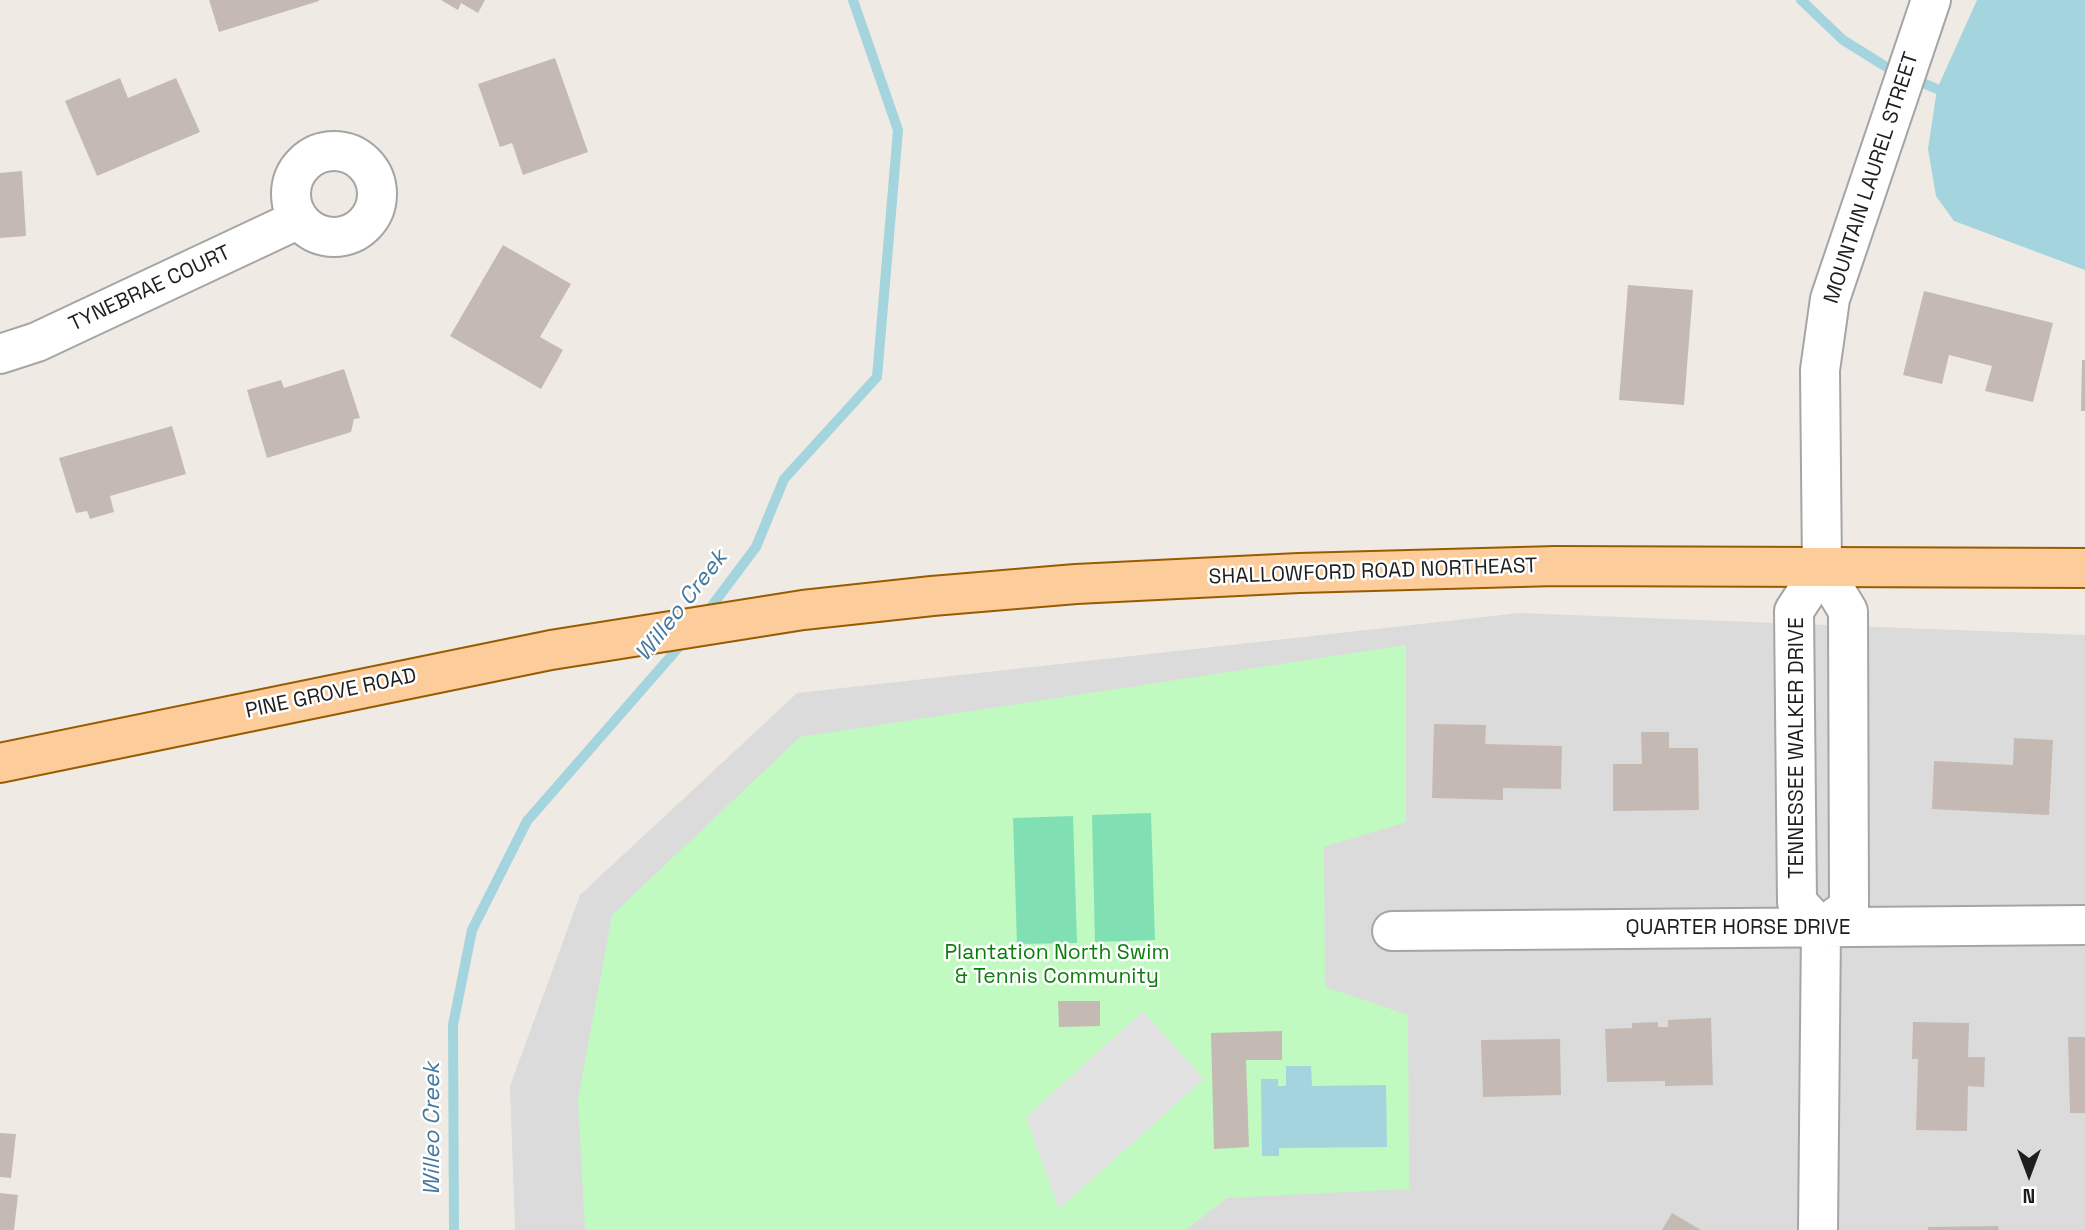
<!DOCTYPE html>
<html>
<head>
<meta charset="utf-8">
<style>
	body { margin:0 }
	#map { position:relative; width:2085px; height:1230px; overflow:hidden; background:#efebe4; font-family:"Space Grotesk",sans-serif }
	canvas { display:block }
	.north { position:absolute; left:1994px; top:1139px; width:70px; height:70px; -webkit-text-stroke:5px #fff; paint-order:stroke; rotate:180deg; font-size:19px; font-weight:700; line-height:28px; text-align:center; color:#1e1e1e }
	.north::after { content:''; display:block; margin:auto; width:24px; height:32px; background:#1e1e1e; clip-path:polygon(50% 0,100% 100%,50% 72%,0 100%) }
</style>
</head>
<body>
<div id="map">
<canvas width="2085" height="1230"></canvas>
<div class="north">N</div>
</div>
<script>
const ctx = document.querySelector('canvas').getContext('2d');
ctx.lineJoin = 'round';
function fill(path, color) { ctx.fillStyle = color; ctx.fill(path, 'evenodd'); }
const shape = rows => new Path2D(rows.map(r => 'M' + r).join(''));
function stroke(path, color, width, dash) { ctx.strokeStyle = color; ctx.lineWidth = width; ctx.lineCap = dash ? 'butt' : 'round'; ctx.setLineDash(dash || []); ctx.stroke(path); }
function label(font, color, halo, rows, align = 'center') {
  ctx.font = font + ' "Space Grotesk",sans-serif'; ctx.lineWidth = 5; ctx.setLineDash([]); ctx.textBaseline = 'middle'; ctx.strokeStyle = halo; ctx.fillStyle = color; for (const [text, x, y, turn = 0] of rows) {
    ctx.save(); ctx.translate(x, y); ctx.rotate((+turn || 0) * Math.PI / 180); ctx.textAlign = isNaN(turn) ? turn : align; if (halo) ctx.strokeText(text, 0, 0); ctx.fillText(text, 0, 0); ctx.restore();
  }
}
const residential = shape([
	[1520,613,2085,635,2085,1230,515,1230,510,1086,580,895,797,693]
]);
const park = shape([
	[1406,645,1406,822,1324,847,1325,987,1408,1015,1409,1189,1227,1198,1185,1230,585,1230,578,1099,612,915,800,737]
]);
const pitch = shape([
	[1151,813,1155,940,1095,942,1092,815],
	[1073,816,1077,943,1017,944,1013,818]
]);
const parking = shape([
	[1143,1011,1204,1079,1059,1209,1026,1117]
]);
const water = shape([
	[1977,0,2085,0,2085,270,1954,221,1936,196,1928,149,1937,89],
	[1286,1066,1311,1066,1312,1086,1386,1085,1387,1147,1279,1148,1279,1156,1262,1156,1261,1079,1278,1079,1278,1086,1286,1086]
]);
const stream = shape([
	[1801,0,1843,40,1888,68,1937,89],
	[705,615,756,547,784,479,877,377,898,130,853,0],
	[454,1230,453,1025,472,930,527,821,686,639]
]);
const building = shape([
	[209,0,319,0,319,1,219,32],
	[441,0,485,0,478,13,461,3,458,10],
	[555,58,588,152,523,175,512,143,500,147,478,84],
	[120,78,128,98,176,78,200,132,97,176,65,101],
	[22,171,26,236,0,238,0,173],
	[503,245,571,284,540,337,563,350,541,389,450,336],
	[1628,285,1693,290,1684,405,1619,400],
	[1924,291,2053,323,2033,402,1985,391,1992,366,1949,355,1942,384,1903,375],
	[2082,360,2085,360,2085,411,2081,411],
	[344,369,360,418,354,419,351,432,267,458,247,390,281,380,284,388],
	[172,426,186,474,110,496,114,512,90,519,87,511,76,513,59,458],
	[1434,724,1486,725,1485,744,1562,746,1561,789,1503,788,1503,800,1432,798],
	[1641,732,1669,732,1669,748,1698,748,1699,810,1613,811,1613,764,1642,764],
	[2014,738,2053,740,2049,815,1932,809,1934,761,2013,765],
	[1058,1001,1100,1001,1100,1026,1059,1027],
	[1711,1018,1713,1085,1665,1086,1665,1081,1607,1082,1605,1029,1632,1028,1632,1023,1658,1022,1658,1027,1668,1027,1668,1020],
	[1913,1022,1969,1023,1968,1057,1985,1057,1984,1087,1968,1086,1967,1131,1916,1130,1918,1059,1912,1059],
	[1282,1031,1282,1060,1246,1060,1249,1147,1214,1149,1211,1033],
	[2068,1037,2085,1037,2085,1113,2070,1113],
	[1560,1039,1561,1095,1483,1097,1481,1040],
	[0,1133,16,1134,11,1178,0,1177],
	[0,1193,18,1195,14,1230,0,1230],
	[1672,1213,1701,1230,1662,1230],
	[1998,1226,1999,1230,1928,1230,1928,1227]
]);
const minor = shape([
	'291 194a43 43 0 1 1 86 0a43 43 0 1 1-86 0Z',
	[0,354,37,342,299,219],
	[1821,928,1849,907,1848,611,1822,568,1820,370,1830,299,1931,0],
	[1392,931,2085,925],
	[1818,1230,1821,928,1797,902,1794,611,1822,568]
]);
const major = shape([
	[0,763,551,650,803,610,932,596,1076,584,1299,573,1556,566,2085,568]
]);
const streetNames = [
	["MOUNTAIN LAUREL STREET",1872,178,-72],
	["TYNEBRAE COURT",150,289,-25],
	["SHALLOWFORD ROAD NORTHEAST",1373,572,-2],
	["PINE GROVE ROAD",331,694,-12],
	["TENNESSEE WALKER DRIVE",1797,748,-90],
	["QUARTER HORSE DRIVE",1738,928]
];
const parkNames = [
	["Plantation North Swim",1057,953],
	["& Tennis Community",1057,977]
];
const waterNames = [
	["Willeo Creek",682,606,-52],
	["Willeo Creek",433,1129,-90]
];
fill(residential, '#dcdbdb');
fill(park, '#c0fac1');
fill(pitch, '#81dfb4');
fill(parking, '#e2e2e2');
fill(water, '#a4d4dd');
stroke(stream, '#a4d4dd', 10);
fill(building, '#c4bab3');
stroke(minor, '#a5a5a5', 42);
stroke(major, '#985c00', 42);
stroke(minor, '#fff', 38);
stroke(major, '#fdcc9b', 38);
label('21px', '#1e1e1e', '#fff', streetNames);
label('21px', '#0a7e0c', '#fff', parkNames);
label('italic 23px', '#43789f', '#fff', waterNames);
</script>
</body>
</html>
